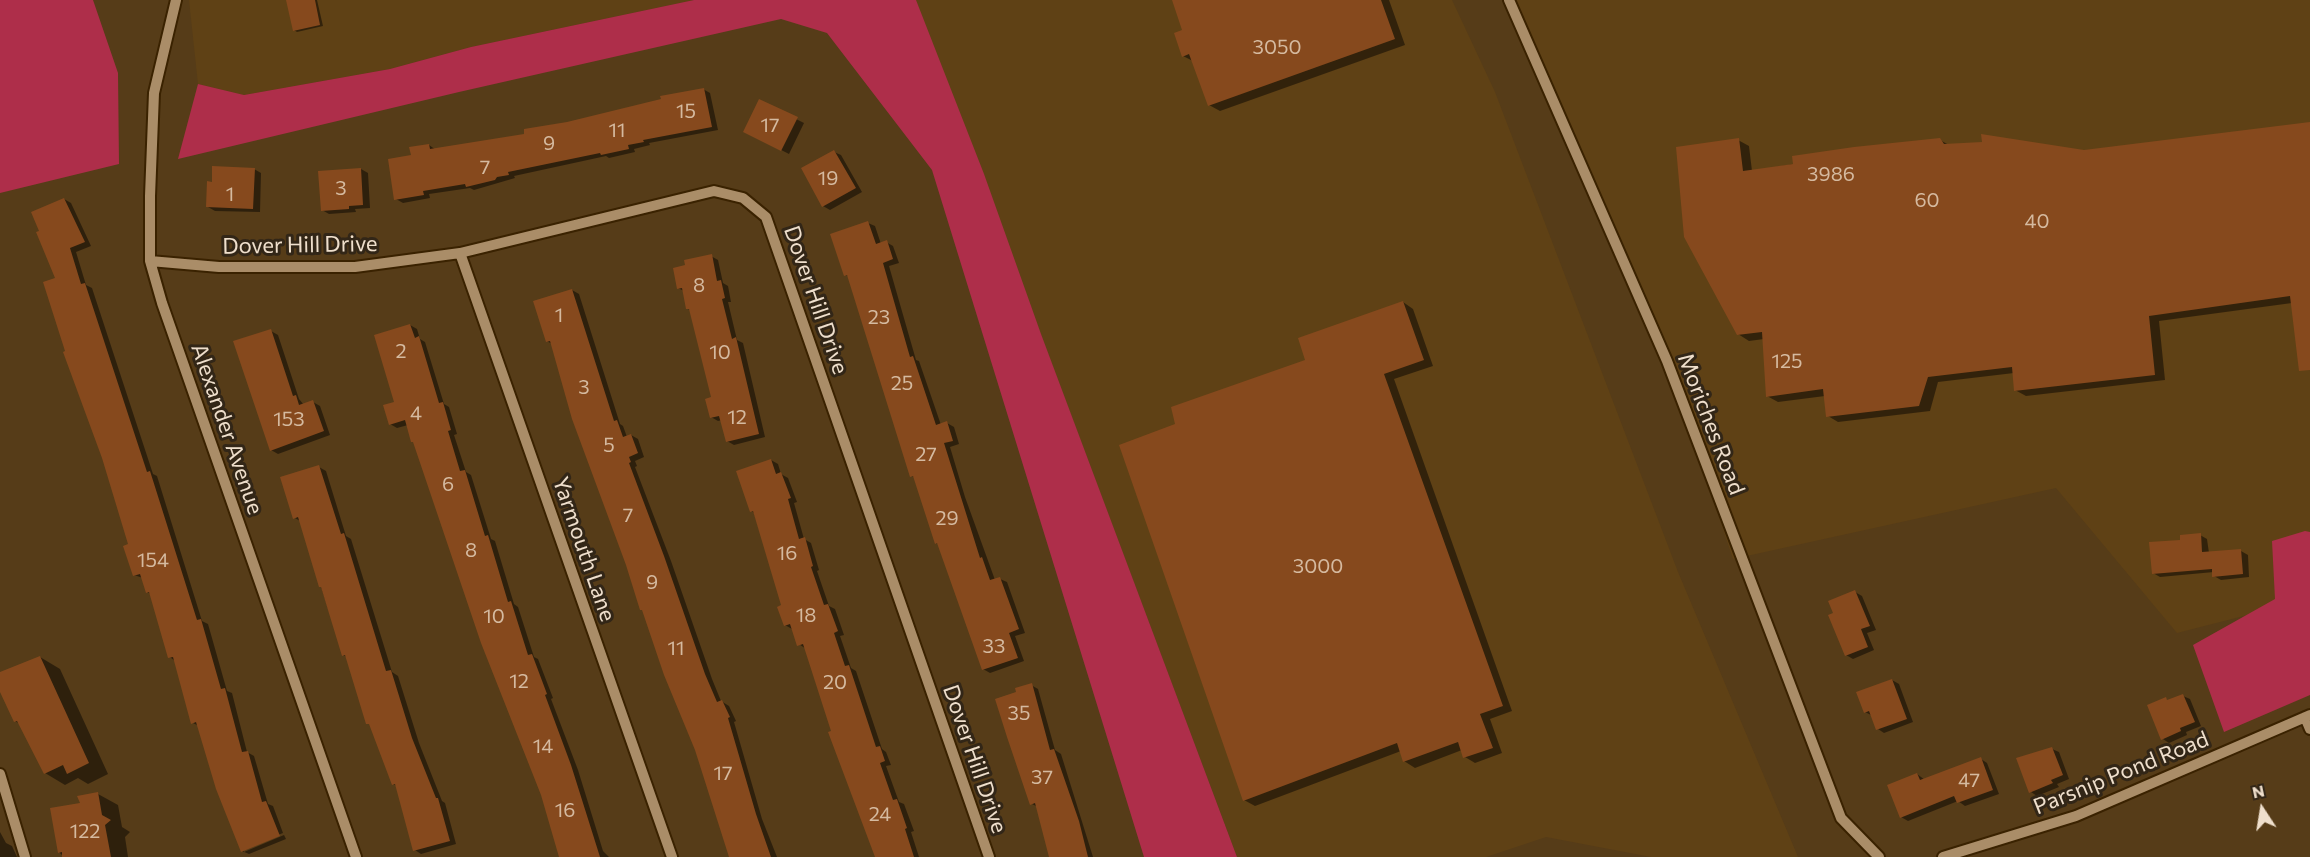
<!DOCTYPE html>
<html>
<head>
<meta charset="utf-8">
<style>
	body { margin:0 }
	#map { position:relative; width:2310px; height:857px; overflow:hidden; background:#563c18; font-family:Commissioner,sans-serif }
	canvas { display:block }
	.north { position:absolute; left:2232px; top:779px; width:60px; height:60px; -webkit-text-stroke:4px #322617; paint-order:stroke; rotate:348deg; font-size:16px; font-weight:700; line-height:24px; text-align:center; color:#efdfcc }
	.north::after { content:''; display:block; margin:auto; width:21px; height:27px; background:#efdfcc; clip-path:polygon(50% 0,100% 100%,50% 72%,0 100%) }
</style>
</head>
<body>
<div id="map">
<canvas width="2310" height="857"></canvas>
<div class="north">N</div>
</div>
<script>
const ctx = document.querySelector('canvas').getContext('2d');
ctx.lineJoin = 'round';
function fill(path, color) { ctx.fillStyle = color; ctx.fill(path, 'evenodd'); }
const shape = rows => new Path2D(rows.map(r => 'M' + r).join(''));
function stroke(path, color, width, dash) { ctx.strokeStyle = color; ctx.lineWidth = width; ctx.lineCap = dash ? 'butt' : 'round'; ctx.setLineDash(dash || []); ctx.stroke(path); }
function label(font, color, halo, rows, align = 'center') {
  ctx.font = font + ' Commissioner,sans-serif'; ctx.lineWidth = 6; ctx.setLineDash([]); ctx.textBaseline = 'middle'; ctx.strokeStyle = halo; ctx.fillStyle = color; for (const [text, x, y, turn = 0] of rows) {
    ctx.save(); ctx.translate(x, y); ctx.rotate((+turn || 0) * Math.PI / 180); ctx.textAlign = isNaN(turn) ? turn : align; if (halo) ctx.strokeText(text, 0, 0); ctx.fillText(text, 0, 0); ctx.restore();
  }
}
const built = shape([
	[189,0,694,0,471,47,390,69,244,95,198,84],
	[915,0,1452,0,1495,92,1678,572,1798,857,1651,857,1546,837,1486,857,1237,857],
	[1510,0,2310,0,2310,599,2177,633,2056,488,1733,559,1667,361]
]);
const green = shape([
	[0,0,93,0,118,73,119,164,0,193],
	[694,0,916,0,984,174,1041,334,1237,857,1144,857,932,170,827,33,781,19,459,92,178,159,198,84,244,95,390,69,471,47],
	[2305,531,2310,532,2310,695,2224,732,2193,645,2275,599,2272,541]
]);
const shadow = shape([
	[287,0,317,0,323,26,297,32,294,30],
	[1173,0,1389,0,1405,45,1220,111,1209,105,1193,61,1183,56,1184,31],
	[703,89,710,93,718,130,649,143,650,145,634,149,635,152,609,158,606,156,514,176,515,178,474,190,470,188,429,194,430,198,403,203,396,199,412,157,429,145,436,150,526,135],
	[760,101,804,123,789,154,752,135],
	[2310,124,2310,364,2292,303,2159,321,2165,380,2026,396,2015,390,2014,373,1938,382,1930,411,1838,422,1828,416,1825,396,1778,402,1767,396,1764,339,1749,341,1738,334,1738,140,1749,146,1752,171,1940,140,1949,145,2084,152],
	[834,152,841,155,862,192,830,210,823,206],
	[254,169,261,173,260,212,215,211,208,207,213,183],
	[361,169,368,173,370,208,355,209,356,212,329,214,322,210],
	[64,199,71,203,91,246,76,252,86,285,92,288,153,474,157,476,202,621,208,624,227,691,232,693,247,752,254,756,268,804,273,806,283,833,244,848,244,852,284,835,286,839,249,854,242,851,199,726,193,723,175,661,170,657,151,594,147,592,143,578,134,575,130,545,104,457,67,352,57,279],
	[868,223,875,226,881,244,886,242,893,246,899,263,889,266,916,360,919,361,941,425,947,423,954,427,959,444,950,447,965,497,995,580,1000,579,1007,582,1025,633,1015,636,1024,661,990,673,983,669,939,544,936,543,916,478,912,476,849,277,846,275],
	[711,256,718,260,723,283,728,286,731,302,728,302,737,340,743,343,765,437,734,445,727,441,722,420,718,421,711,417,713,399,690,310,688,309,684,291,678,288],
	[572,290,579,294,620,424,623,426,627,437,631,435,638,439,644,457,635,461,637,466,635,467,671,561,712,679,721,701,729,706,736,721,734,722,762,819,777,857,731,857,697,749,552,344,547,341],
	[1403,302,1413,309,1433,366,1394,379,1512,711,1490,719,1502,753,1475,763,1465,757,1462,750,1415,768,1404,761,1401,751,1255,806,1244,800,1177,425,1307,361],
	[410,325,417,329,420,339,425,342,444,404,449,407,457,434,454,435,466,472,471,475,491,539,495,541,514,604,518,607,534,657,538,659,553,698,551,699,578,770,603,851,609,857,562,857,543,795,408,425,397,428,390,424],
	[271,331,278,335,299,399,304,405,313,402,320,406,330,435,278,454,271,450],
	[771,460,778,464,781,474,788,478,797,502,794,503,804,539,811,543,819,570,817,571,829,606,835,609,844,635,840,636,851,668,856,671,882,749,886,752,891,765,886,766,899,802,904,804,914,831,911,832,919,857,876,857,806,649,799,644,792,629,785,625,783,606,754,513,752,511],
	[319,467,326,471,346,536,351,539,392,672,398,676,419,743,442,801,445,803,456,844,421,854,415,850,397,786,393,784,347,657,343,655,300,521,295,518],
	[2200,535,2207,539,2209,553,2241,551,2248,555,2249,577,2221,580,2214,576,2214,572,2160,577,2153,573,2182,541],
	[1855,592,1862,596,1876,630,1867,633,1874,650,1853,659,1846,655],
	[40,657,60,669,108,774,88,784,78,778,65,785,45,773,20,724,15,721,0,689,0,674],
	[1892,680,1899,684,1913,722,1884,733,1878,729,1873,716,1865,712],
	[1031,685,1038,689,1055,750,1061,754,1093,857,1051,857,1038,807,1032,804,1018,693],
	[2183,696,2190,699,2201,726,2186,732,2187,735,2169,743,2163,739,2165,699,2169,701],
	[2052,749,2059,752,2069,779,2057,784,2059,787,2037,796,2031,792],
	[1981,759,1987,763,1999,794,1965,806,1958,801,1908,821,1901,817,1917,774,1925,780],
	[98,794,118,805,122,827,130,832,125,837,128,857,64,857,59,852,83,804],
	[0,832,6,843,12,846,17,857,0,857]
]);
const building = shape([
	[286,0,315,0,320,25,293,31],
	[1172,0,1381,0,1395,39,1208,106,1189,54,1182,57,1174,33,1182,30],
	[704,88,712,127,643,140,644,142,628,145,629,149,601,155,600,153,508,172,509,175,497,177,495,180,466,187,465,184,423,191,424,195,394,200,388,159,411,155,409,147,429,144,430,149,524,134,524,129,567,122,661,99,660,96],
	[759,99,798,117,781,151,743,132],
	[2310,122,2310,370,2299,371,2290,296,2149,316,2155,375,2014,391,2012,367,1928,377,1919,406,1826,417,1823,389,1766,397,1762,332,1737,335,1684,237,1676,147,1739,138,1743,171,1793,164,1792,156,1854,147,1940,138,1944,144,1982,142,1981,134,2084,150],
	[834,150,856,188,822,207,801,168],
	[212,166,255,168,253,209,206,207,207,181,212,182],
	[361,168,363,205,349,206,349,209,321,211,318,171],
	[64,198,85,242,70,248,81,284,85,283,147,472,150,471,197,620,201,619,221,689,225,688,242,752,248,751,262,802,266,801,280,836,241,852,216,789,196,722,191,724,173,657,168,658,149,592,146,593,140,574,133,576,123,546,128,544,102,458,63,352,65,351,43,282,55,278,36,232,39,231,31,212],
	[868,221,876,244,887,240,893,259,883,263,910,357,913,356,936,425,947,421,953,441,944,443,980,558,982,557,990,580,1000,577,1019,629,1009,633,1018,658,982,670,937,543,935,544,913,476,910,477,847,275,844,276,830,234],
	[712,254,717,281,721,280,725,298,722,299,732,339,736,337,759,434,726,442,719,416,710,418,705,399,711,397,689,309,686,309,682,288,677,289,673,268,685,265,684,260],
	[572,289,614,421,617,420,623,437,631,434,638,453,629,457,631,462,629,463,664,556,705,674,717,702,722,700,730,717,728,718,756,814,771,857,729,857,695,750,664,675,642,610,640,610,626,565,572,419,550,341,546,342,533,301],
	[1403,301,1424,360,1384,374,1503,706,1480,714,1493,748,1463,758,1458,742,1403,762,1397,743,1243,801,1119,445,1175,424,1171,407,1305,360,1298,338],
	[410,324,415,338,419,336,439,403,443,402,451,430,448,431,460,471,465,470,485,536,488,535,508,602,511,601,528,655,532,654,547,694,545,695,571,765,600,857,559,857,541,795,481,643,413,442,411,442,405,420,389,425,383,405,394,402,374,335],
	[271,329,293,396,296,395,299,405,313,400,324,431,270,451,233,341],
	[771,459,776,474,781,472,791,498,788,499,799,539,805,537,813,566,811,567,824,605,828,604,838,631,834,633,845,666,849,665,876,747,880,746,885,761,880,763,893,800,897,799,907,828,905,829,914,857,875,857,828,732,831,731,803,644,797,646,790,624,784,626,777,607,781,605,753,511,750,512,736,471],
	[319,465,341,534,344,533,386,671,391,670,412,738,436,798,438,798,450,841,413,851,395,784,392,785,369,724,366,724,345,655,342,656,321,587,319,587,298,517,293,519,280,477],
	[2201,533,2202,552,2241,549,2243,574,2212,577,2212,569,2152,574,2149,542,2180,540,2180,535],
	[1855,590,1870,626,1861,629,1868,647,1845,656,1828,615,1833,613,1828,601],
	[40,656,89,763,67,774,63,765,44,774,17,721,14,722,0,692,0,672],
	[1892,679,1907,719,1876,730,1869,711,1864,713,1856,692],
	[1032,683,1050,750,1054,749,1079,821,1088,857,1049,857,1035,803,1030,805,1007,737,995,699,1016,692,1015,688],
	[2183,694,2195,722,2180,728,2181,731,2161,740,2147,705,2166,697,2167,700],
	[2052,747,2063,775,2051,780,2053,783,2029,793,2016,758],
	[1981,757,1993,790,1957,803,1954,796,1900,818,1887,785,1917,773,1920,780],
	[98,792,102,815,111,820,105,825,111,857,62,857,62,852,58,853,50,808,80,803,77,796]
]);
const minor = shape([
	[176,0,154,93,150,196,150,261,162,303,356,857],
	[1509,0,1667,361,1841,818,1879,857],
	[460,253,672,857],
	[150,261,219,267,355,267,460,253,714,191,743,198,766,217,989,857],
	[2305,717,2310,729],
	[0,774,25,857],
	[1943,857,2076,816,2310,715]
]);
const numberNames = [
	["3050",1277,47],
	["15",686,111],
	["17",770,125],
	["11",617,130],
	["9",549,143],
	["7",485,167],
	["3986",1831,174],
	["19",828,178],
	["3",341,188],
	["1",230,194],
	["60",1927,200],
	["40",2037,221],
	["8",699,285],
	["1",559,315],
	["23",879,317],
	["2",401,351],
	["10",720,352],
	["125",1787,361],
	["25",902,383],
	["3",584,387],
	["4",416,413],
	["12",737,417],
	["153",289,419],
	["5",609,445],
	["27",926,454],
	["6",448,484],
	["7",628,515],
	["29",947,518],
	["8",471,550],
	["16",787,553],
	["154",153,560],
	["3000",1318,566],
	["9",652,582],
	["18",806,615],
	["10",494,616],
	["33",994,646],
	["11",676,648],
	["12",519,681],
	["20",835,682],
	["35",1019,713],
	["14",543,746],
	["17",723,773],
	["37",1042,777],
	["47",1969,780],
	["16",565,810],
	["24",880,814],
	["122",85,831]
];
const streetNames = [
	["Dover Hill Drive",300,245,-1],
	["Dover Hill Drive",816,300,71],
	["Moriches Road",1711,424,69],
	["Alexander Avenue",227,429,71],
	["Yarmouth Lane",584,549,71],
	["Dover Hill Drive",975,759,71],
	["Parsnip Pond Road",2121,773,-22]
];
fill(built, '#5f4115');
fill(green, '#ae2e4a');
fill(shadow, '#0007');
fill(building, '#86491d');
stroke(minor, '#3a2200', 14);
stroke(minor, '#aa8d68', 10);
label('20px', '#d5baa0', null, numberNames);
label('22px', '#efdfcc', '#322617', streetNames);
</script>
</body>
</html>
